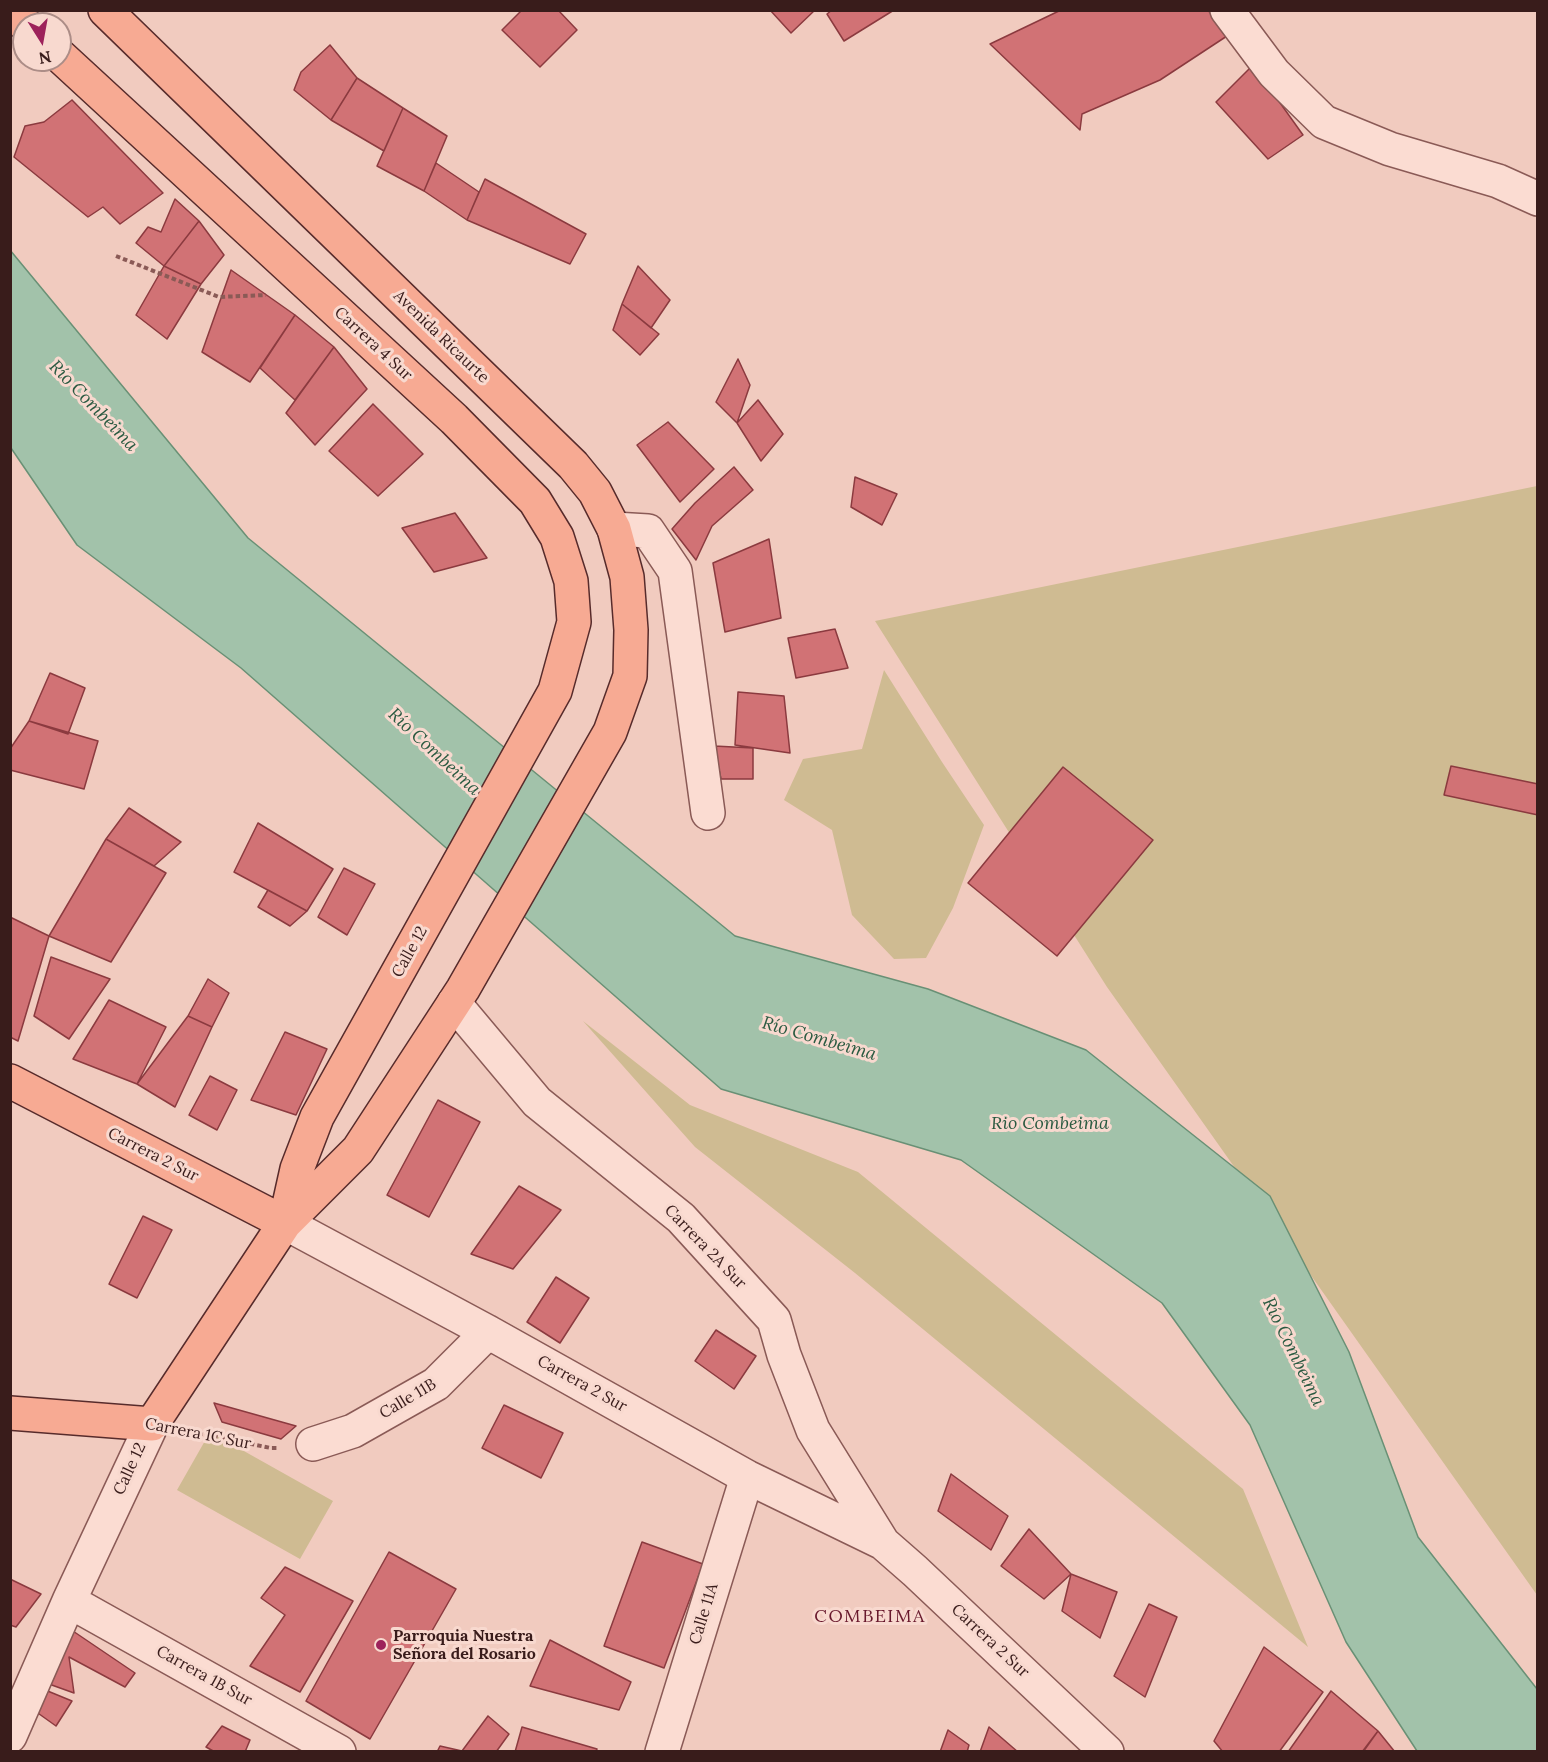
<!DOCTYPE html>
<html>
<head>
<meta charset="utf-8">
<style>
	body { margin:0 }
	#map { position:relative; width:1548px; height:1762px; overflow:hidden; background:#f1cbbf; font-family:Lora,serif }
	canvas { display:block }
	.frame { position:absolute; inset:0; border:12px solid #391c1b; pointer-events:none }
	.north { position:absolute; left:12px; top:12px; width:60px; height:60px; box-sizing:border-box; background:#f8d9cf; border:2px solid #ac8d87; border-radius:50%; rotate:169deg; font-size:16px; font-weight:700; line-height:24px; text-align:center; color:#391c1b }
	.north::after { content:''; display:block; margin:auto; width:21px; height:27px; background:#9d225b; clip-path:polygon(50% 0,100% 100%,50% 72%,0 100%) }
</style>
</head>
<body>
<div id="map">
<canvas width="1548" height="1762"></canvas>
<div class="frame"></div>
<div class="north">N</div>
</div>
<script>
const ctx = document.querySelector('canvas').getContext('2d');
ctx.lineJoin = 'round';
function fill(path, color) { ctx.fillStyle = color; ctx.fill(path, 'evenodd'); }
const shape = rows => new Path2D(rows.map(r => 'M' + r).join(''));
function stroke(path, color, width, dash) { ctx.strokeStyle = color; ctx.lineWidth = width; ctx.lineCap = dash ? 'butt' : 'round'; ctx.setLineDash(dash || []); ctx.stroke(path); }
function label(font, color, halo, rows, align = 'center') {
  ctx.font = font + ' Lora,serif'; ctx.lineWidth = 6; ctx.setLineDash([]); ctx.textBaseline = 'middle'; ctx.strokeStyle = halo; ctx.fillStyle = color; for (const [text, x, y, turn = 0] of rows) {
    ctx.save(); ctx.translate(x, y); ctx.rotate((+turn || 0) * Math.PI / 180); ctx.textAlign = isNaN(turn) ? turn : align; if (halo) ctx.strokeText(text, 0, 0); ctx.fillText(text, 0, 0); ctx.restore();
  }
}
const green = shape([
	[1537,486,1537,1595,1107,987,875,621],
	[884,670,942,762,984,825,953,908,926,958,894,959,852,915,832,830,784,800,803,759,862,749],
	[583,1021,690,1105,858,1172,1243,1489,1308,1647,855,1273,695,1147],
	[210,1432,333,1501,300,1559,177,1490]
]);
const water = shape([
	[10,250,248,538,735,936,928,989,1086,1050,1270,1196,1349,1352,1418,1537,1537,1689,1537,1751,1417,1751,1346,1642,1250,1425,1162,1303,961,1160,721,1089,241,668,77,545,11,448,10,250]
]);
const building = shape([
	[522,10,558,10,577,30,540,67,502,30,522,10],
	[770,10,815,10,791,33,770,10],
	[832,10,894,10,844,41,827,14,832,10],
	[1061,10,1208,10,1227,36,1160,80,1082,114,1080,130,990,44,1061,10],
	[330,45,357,78,331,120,294,90,301,72,330,45],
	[1253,65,1303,135,1268,159,1216,102,1253,65],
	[357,78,403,108,384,151,331,120,357,78],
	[72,100,163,193,120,224,103,207,88,217,14,157,25,126,44,122,72,100],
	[403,108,447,136,424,191,377,166,403,108],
	[436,163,479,192,467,220,424,191,436,163],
	[485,179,586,234,570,264,467,220,485,179],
	[175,199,199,221,164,266,136,243,148,227,161,232,175,199],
	[199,221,224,255,201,284,164,266,199,221],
	[164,266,201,284,167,339,136,315,164,266],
	[638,266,670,300,651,328,622,304,638,266],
	[231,270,295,315,250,382,202,352,231,270],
	[622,304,659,334,640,355,613,330,622,304],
	[295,315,334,347,295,400,260,368,295,315],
	[334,347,367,389,315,445,286,413,334,347],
	[738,359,750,385,737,423,716,402,738,359],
	[758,400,783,434,761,461,737,423,758,400],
	[373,404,423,454,378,496,329,451,373,404],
	[668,422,714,469,680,502,637,445,668,422],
	[734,467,753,490,712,526,696,560,672,529,695,503,734,467],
	[855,477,897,494,882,525,851,507,855,477],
	[455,513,487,558,434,572,402,528,455,513],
	[769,539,781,618,725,632,713,563,769,539],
	[835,629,848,668,796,678,788,638,835,629],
	[50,673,85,688,68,734,29,721,50,673],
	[738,692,784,696,790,753,735,745,738,692],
	[29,721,98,741,84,789,10,770,10,749,29,721],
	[714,746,753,748,753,779,721,779,714,746],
	[1451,766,1538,784,1538,815,1444,795,1451,766],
	[1063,767,1153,840,1057,956,968,883,1063,767],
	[129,808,181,842,154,866,106,839,129,808],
	[258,823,333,869,307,911,234,872,258,823],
	[106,839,166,873,111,962,49,936,106,839],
	[344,868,375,884,347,935,318,917,344,868],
	[268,890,307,911,290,926,258,907,268,890],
	[10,917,49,936,18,1041,10,1037,10,917],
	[51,957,110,979,69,1039,34,1016,51,957],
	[208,979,229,993,212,1027,188,1016,208,979],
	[109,1000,166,1027,137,1084,73,1059,109,1000],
	[188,1016,212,1027,175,1107,137,1084,188,1016],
	[285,1032,327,1049,296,1115,251,1100,285,1032],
	[210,1076,237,1090,217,1130,189,1115,210,1076],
	[438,1100,480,1122,429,1217,387,1195,438,1100],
	[519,1186,561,1210,513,1269,471,1254,519,1186],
	[143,1216,172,1230,137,1298,109,1284,143,1216],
	[556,1277,589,1298,560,1343,527,1322,556,1277],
	[716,1330,756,1356,734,1389,695,1361,716,1330],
	[214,1403,296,1426,281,1439,222,1422,214,1403],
	[504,1405,563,1433,541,1478,482,1448,504,1405],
	[951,1474,1008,1516,991,1550,938,1511,951,1474],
	[1029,1529,1071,1574,1044,1599,1001,1566,1029,1529],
	[642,1542,703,1564,664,1668,604,1646,642,1542],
	[389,1552,456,1589,370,1739,306,1701,389,1552],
	[285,1567,353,1601,300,1692,250,1666,285,1615,261,1598,285,1567],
	[1071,1574,1117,1592,1100,1638,1062,1611,1071,1574],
	[10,1579,41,1594,16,1627,10,1625,10,1579],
	[1149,1604,1177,1617,1145,1697,1114,1676,1149,1604],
	[67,1627,135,1673,125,1687,69,1657,74,1693,35,1679,67,1627],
	[550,1640,631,1682,619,1710,530,1686,550,1640],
	[1264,1647,1323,1692,1279,1752,1223,1752,1214,1741,1264,1647],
	[33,1685,72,1701,56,1726,21,1701,33,1685],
	[1331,1691,1378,1731,1362,1752,1288,1752,1331,1691],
	[488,1716,509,1734,496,1752,437,1752,440,1746,462,1751,488,1716],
	[222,1726,250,1740,245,1752,215,1752,206,1747,222,1726],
	[522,1727,597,1749,596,1752,515,1752,522,1727],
	[989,1727,1018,1752,980,1752,989,1727],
	[948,1730,969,1745,967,1752,940,1752,948,1730],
	[1378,1731,1395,1752,1363,1752,1378,1731]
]);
const path = shape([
	[116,256,219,297,266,295],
	[191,1432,271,1448,277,1448]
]);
const minor = shape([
	[1227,10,1274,73,1324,122,1390,149,1498,181,1538,199],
	[614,529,648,531,675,571,708,813],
	[454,1003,537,1102,681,1218,774,1320,784,1355,813,1430,883,1543],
	[285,1223,488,1332,747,1477,883,1543,915,1571,1107,1752],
	[313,1444,353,1431,436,1384,488,1332],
	[69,1601,339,1752],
	[10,1736,69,1601,152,1424],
	[662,1752,747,1477]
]);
const primary = shape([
	[10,11,25,24],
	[60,56,454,419,535,501,557,537,571,581,574,622,555,691,317,1117,297,1169,285,1223],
	[10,1081,285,1223],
	[10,1413,152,1424,285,1223,358,1150,463,989,610,732,630,676,631,630,627,577,614,529,595,492,573,465,105,10]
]);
const markers = [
	[381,1645,6,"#9d225b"]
];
const streetNames = [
	["Avenida Ricaurte",441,337,44],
	["Carrera 4 Sur",373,344,43],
	["Calle 12",410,952,-61],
	["Carrera 2 Sur",153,1155,27],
	["Carrera 2A Sur",705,1247,46],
	["Carrera 2 Sur",582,1384,29],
	["Calle 11B",408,1399,-31],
	["Carrera 1C Sur",198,1434,11],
	["Calle 12",130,1469,-65],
	["Calle 11A",704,1614,-73],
	["Carrera 2 Sur",990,1641,43],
	["Carrera 1B Sur",204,1676,29]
];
const poiNames = [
	["Parroquia Nuestra",393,1636],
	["Señora del Rosario",393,1654]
];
const waterNames = [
	["Río Combeima",93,406,46],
	["Río Combeima",434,752,43],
	["Río Combeima",819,1039,16],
	["Rio Combeima",1050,1124],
	["Río Combeima",1293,1352,64]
];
const neighbourhoodNames = [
	["COMBEIMA",870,1617]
];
fill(green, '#cfbb92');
fill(water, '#a2c2aa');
stroke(water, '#699075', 1.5);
fill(building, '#d17275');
stroke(building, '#8b3a3f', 1.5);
stroke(minor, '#8a5a56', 36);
stroke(primary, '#572b2b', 36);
stroke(path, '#8a5a56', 4, [4.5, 3]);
stroke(minor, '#fbdcd2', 33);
stroke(primary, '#f7aa93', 33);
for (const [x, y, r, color] of markers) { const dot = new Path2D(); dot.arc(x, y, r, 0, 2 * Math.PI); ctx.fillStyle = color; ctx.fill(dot); stroke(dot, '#f8d9cf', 2); }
label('16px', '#391c1b', '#f8d9cf', streetNames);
label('bold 16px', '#391c1b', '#f8d9cf', poiNames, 'left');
label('italic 18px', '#2a5a41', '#f8d9cf', waterNames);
ctx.letterSpacing = '1.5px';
label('18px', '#68182c', '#f8d9cf', neighbourhoodNames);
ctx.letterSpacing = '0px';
</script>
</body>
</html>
